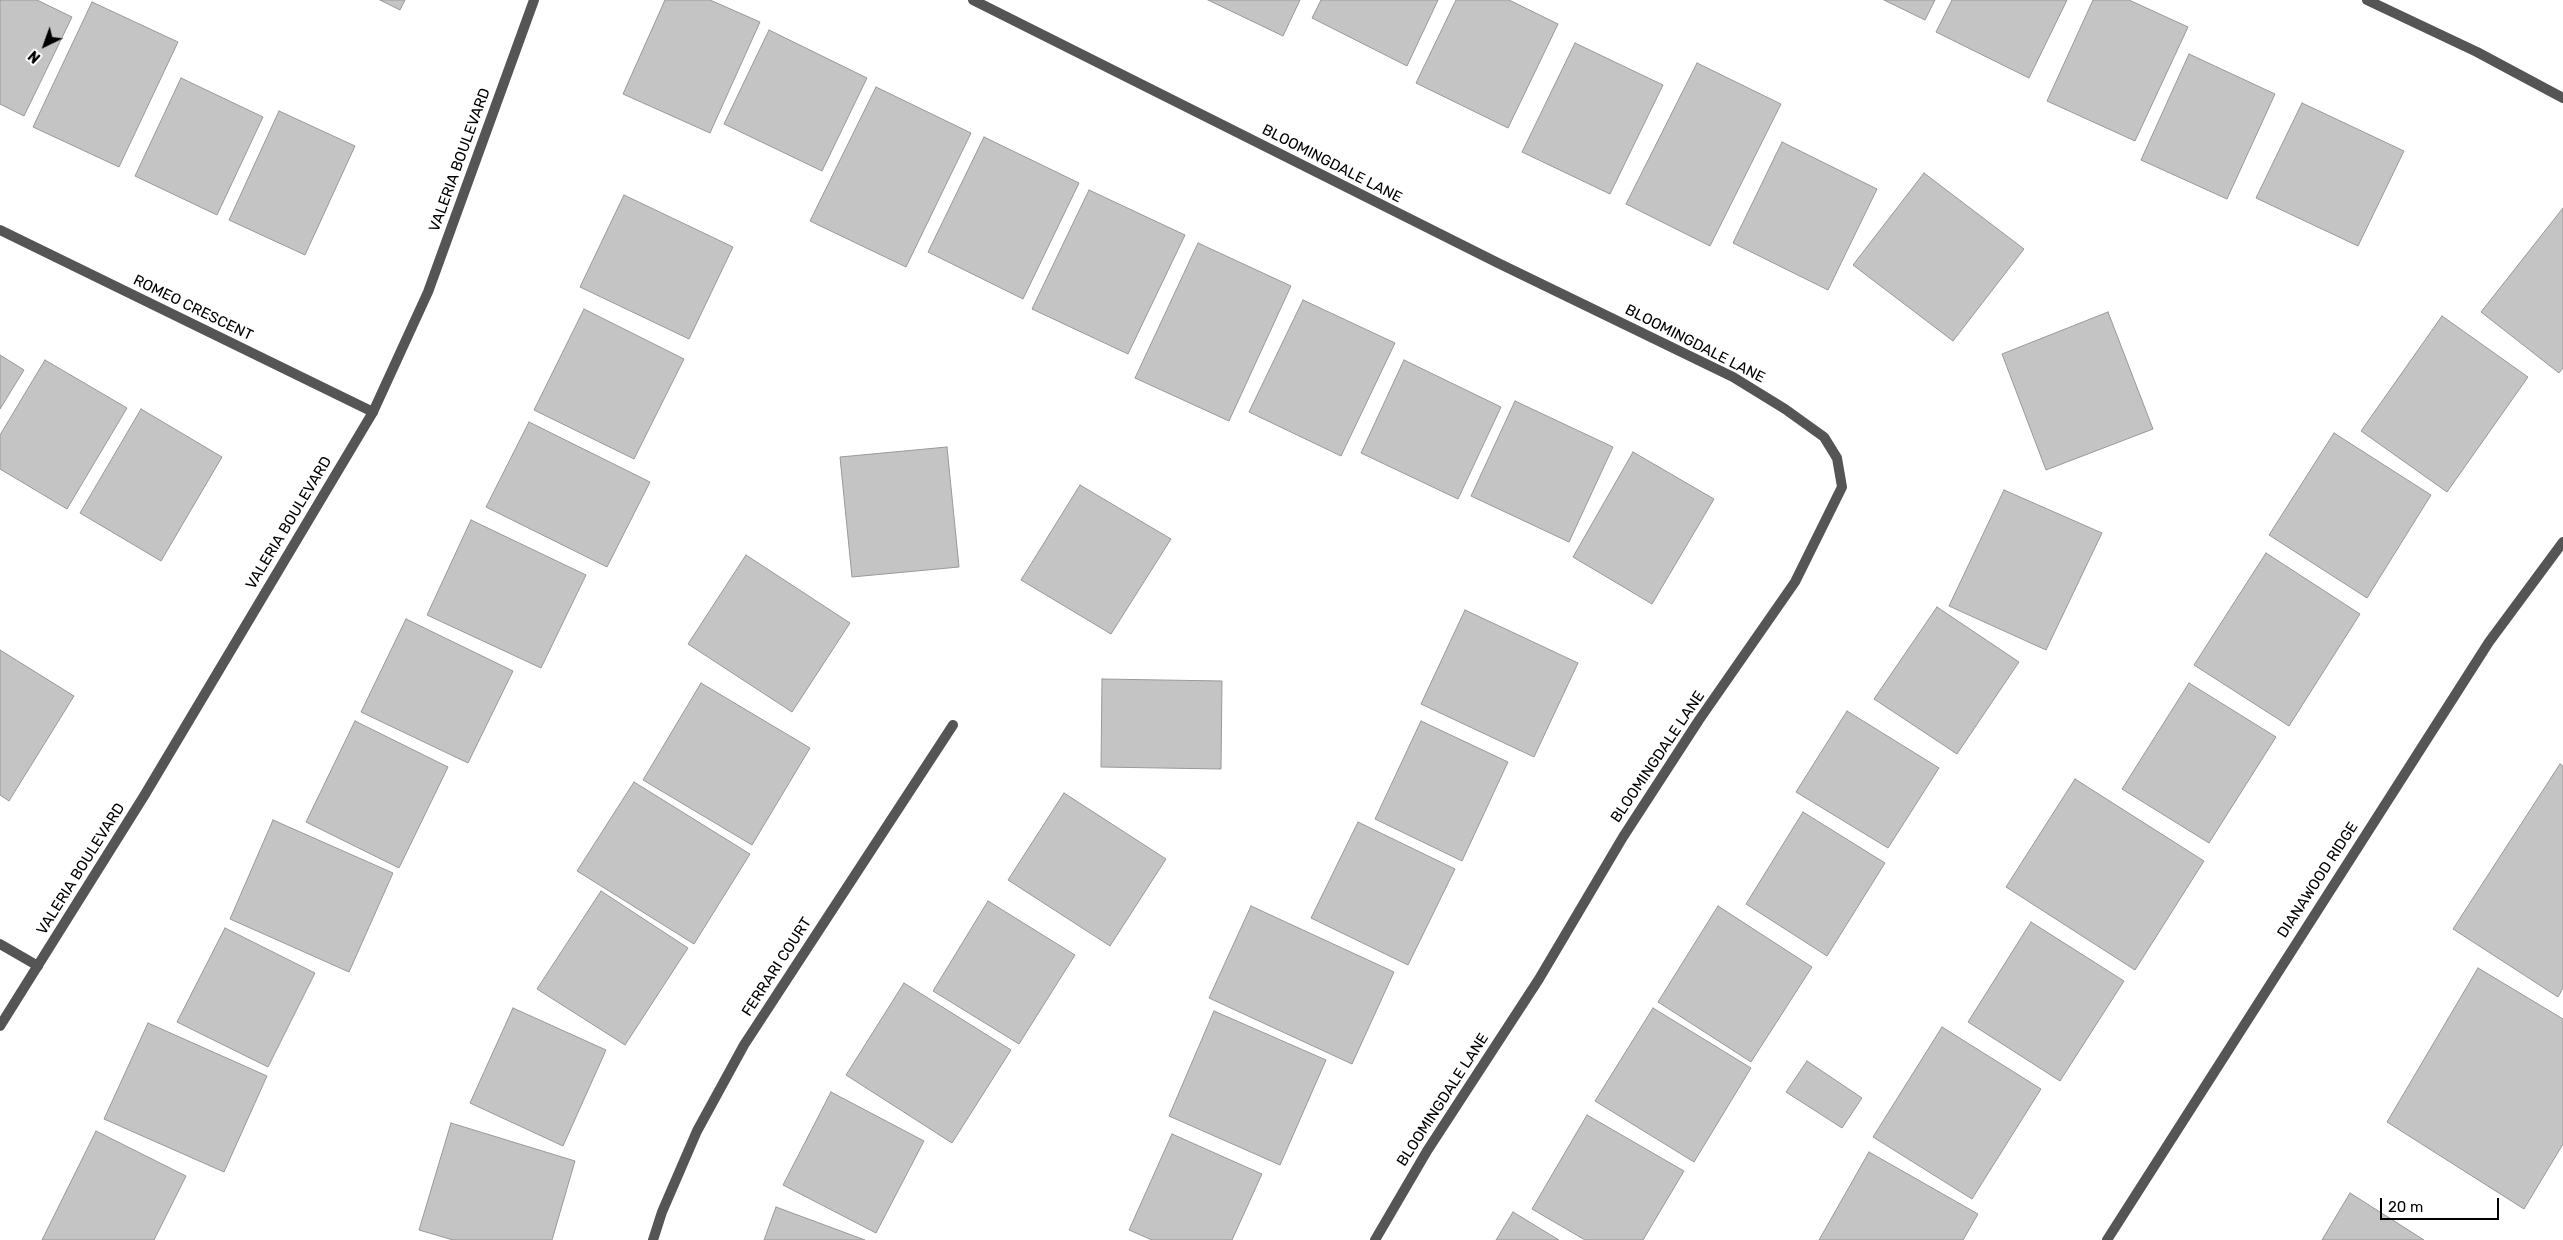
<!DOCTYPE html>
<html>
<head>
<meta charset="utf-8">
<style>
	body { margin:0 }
	#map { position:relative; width:2563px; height:1240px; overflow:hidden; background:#fff; font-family:Rubik,sans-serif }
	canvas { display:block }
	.north { position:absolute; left:20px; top:20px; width:50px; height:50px; -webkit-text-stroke:4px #fff; paint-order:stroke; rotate:222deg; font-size:14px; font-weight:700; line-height:20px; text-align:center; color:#000 }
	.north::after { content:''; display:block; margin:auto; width:18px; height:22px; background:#000; clip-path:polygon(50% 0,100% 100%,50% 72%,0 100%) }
	.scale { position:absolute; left:2380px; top:1198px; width:119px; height:22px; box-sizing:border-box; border:2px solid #000; border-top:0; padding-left:6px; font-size:15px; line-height:18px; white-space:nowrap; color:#000; -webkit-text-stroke:4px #fff; paint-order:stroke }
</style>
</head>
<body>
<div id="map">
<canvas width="2563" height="1240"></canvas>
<div class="north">N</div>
<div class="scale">20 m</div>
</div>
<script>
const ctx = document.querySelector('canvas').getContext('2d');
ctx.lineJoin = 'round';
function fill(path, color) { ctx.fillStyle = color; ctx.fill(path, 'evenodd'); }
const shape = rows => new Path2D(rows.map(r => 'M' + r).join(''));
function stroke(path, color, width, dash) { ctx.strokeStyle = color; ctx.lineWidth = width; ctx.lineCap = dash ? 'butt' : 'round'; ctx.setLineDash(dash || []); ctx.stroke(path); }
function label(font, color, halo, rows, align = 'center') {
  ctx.font = font + ' Rubik,sans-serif'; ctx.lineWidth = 4; ctx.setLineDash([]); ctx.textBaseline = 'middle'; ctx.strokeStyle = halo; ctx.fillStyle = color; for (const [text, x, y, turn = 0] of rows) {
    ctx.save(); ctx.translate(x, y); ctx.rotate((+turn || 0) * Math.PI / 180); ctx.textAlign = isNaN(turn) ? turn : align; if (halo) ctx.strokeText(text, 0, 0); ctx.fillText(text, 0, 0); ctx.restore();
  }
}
const building = shape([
	[0,0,37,0,72,17,24,116,0,104,0,0],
	[380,0,405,0,400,10,380,0],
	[665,0,710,0,760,22,710,133,623,94,665,0],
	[1208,0,1300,0,1283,36,1208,0],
	[1321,0,1438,0,1407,66,1312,18,1321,0],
	[1456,0,1509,0,1558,24,1508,128,1416,83,1456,0],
	[1884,0,1935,0,1925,20,1884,0],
	[1952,0,2067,0,2029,78,1936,32,1952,0],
	[2093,0,2129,0,2188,27,2135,141,2047,101,2093,0],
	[92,2,178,42,119,167,33,127,92,2],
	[769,30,867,78,822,171,724,124,769,30],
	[1575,43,1663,85,1610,194,1522,152,1575,43],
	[2189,54,2275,94,2227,199,2141,160,2189,54],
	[1697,63,1781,104,1710,246,1626,204,1697,63],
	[181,78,263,117,217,215,135,176,181,78],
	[876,87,971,133,906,267,810,221,876,87],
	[2302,103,2404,151,2358,246,2256,198,2302,103],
	[279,111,355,146,305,255,229,220,279,111],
	[984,137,1079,183,1023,299,928,252,984,137],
	[1782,142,1877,189,1828,290,1733,243,1782,142],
	[1924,173,2024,249,1953,341,1853,265,1924,173],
	[1089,190,1185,235,1128,354,1032,309,1089,190],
	[624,195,733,247,689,339,580,287,624,195],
	[2563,208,2563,368,2559,373,2481,312,2563,208],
	[1198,243,1291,286,1229,421,1135,378,1198,243],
	[1303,300,1395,343,1341,456,1249,412,1303,300],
	[584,309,684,359,634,459,534,410,584,309],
	[2108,312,2153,429,2046,470,2002,354,2108,312],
	[2442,316,2528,377,2447,492,2361,431,2442,316],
	[0,355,24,370,0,409,0,355],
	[45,360,127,408,67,509,0,469,0,435,45,360],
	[1404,360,1501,407,1458,499,1361,453,1404,360],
	[1515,401,1613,447,1569,542,1471,496,1515,401],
	[141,409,222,457,161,561,80,513,141,409],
	[529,422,650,482,607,567,486,507,529,422],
	[2334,433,2431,495,2367,598,2269,535,2334,433],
	[947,447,959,567,852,577,840,457,947,447],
	[1633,452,1714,499,1652,604,1573,557,1633,452],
	[1080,485,1171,539,1111,634,1021,580,1080,485],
	[2004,490,2102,533,2046,650,1949,606,2004,490],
	[471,520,586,575,541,668,427,615,471,520],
	[2266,553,2360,614,2289,726,2194,665,2266,553],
	[746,555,850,623,792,712,688,644,746,555],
	[1937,607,2019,662,1957,754,1874,699,1937,607],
	[1465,610,1578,663,1534,757,1421,704,1465,610],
	[406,619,513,671,468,763,361,712,406,619],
	[0,650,74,696,9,801,0,795,0,650],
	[1102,679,1222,681,1221,769,1101,767,1102,679],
	[701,683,810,748,752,845,643,780,701,683],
	[2189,683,2276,737,2209,843,2122,789,2189,683],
	[1847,711,1939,768,1888,848,1796,792,1847,711],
	[355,721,448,767,399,868,306,822,355,721],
	[1421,721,1508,762,1462,861,1375,819,1421,721],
	[2560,764,2563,766,2563,988,2558,997,2453,929,2560,764],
	[2075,779,2204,861,2135,970,2006,887,2075,779],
	[634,782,750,854,694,944,577,871,634,782],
	[1064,793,1166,859,1110,946,1008,880,1064,793],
	[1803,812,1885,863,1827,956,1746,904,1803,812],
	[273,820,393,873,349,972,230,919,273,820],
	[1358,822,1455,869,1408,965,1311,918,1358,822],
	[601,891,688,948,625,1045,537,989,601,891],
	[988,901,1075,955,1019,1044,933,991,988,901],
	[1251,906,1394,972,1352,1064,1209,998,1251,906],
	[1718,906,1812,967,1751,1062,1658,1002,1718,906],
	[2031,922,2124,981,2060,1081,1968,1022,2031,922],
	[225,928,315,973,268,1067,177,1022,225,928],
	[2478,968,2563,1019,2563,1144,2524,1209,2387,1122,2478,968],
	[904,983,1011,1050,952,1143,846,1075,904,983],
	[513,1008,606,1050,563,1146,470,1103,513,1008],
	[1653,1008,1751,1068,1694,1162,1595,1101,1653,1008],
	[1214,1011,1326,1060,1280,1165,1169,1116,1214,1011],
	[148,1023,267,1076,224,1172,104,1119,148,1023],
	[1942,1027,2041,1089,1972,1199,1873,1137,1942,1027],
	[1807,1061,1862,1098,1842,1128,1786,1092,1807,1061],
	[831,1092,924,1141,876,1233,783,1185,831,1092],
	[1587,1115,1684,1171,1643,1240,1585,1240,1532,1209,1587,1115],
	[451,1123,575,1161,552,1240,453,1240,419,1230,451,1123],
	[96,1131,186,1176,154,1240,42,1240,96,1131],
	[1172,1134,1262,1174,1232,1240,1152,1240,1129,1230,1172,1134],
	[1869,1152,1978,1214,1963,1240,1819,1240,1869,1152],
	[2350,1193,2424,1240,2322,1240,2350,1193],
	[776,1207,865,1240,764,1240,776,1207],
	[1513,1212,1559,1240,1496,1240,1513,1212]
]);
const minor = shape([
	[973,0,1498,263,1733,377,1785,409,1824,437,1837,458,1842,487,1795,582,1699,720,1623,837,1539,979,1427,1151,1375,1240],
	[2367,0,2477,52,2563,98],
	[0,230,373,412],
	[0,944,38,966],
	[653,1240,662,1212,697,1131,744,1045,953,725],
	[2107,1240,2489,642,2563,542]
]);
const tertiary = shape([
	[0,1026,144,796,373,412,428,292,534,0]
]);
const streetNames = [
	["VALERIA BOULEVARD",460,160,-70],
	["BLOOMINGDALE LANE",1332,164,27],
	["ROMEO CRESCENT",193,308,26],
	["BLOOMINGDALE LANE",1695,344,27],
	["VALERIA BOULEVARD",289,523,-59],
	["BLOOMINGDALE LANE",1658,757,-56],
	["VALERIA BOULEVARD",81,869,-58],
	["DIANAWOOD RIDGE",2318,880,-57],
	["FERRARI COURT",777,967,-57],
	["BLOOMINGDALE LANE",1443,1100,-57]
];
fill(building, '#c4c4c4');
stroke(building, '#999', 1);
stroke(minor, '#555', 10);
stroke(tertiary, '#555', 10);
label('15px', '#000', '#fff', streetNames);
</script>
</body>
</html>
